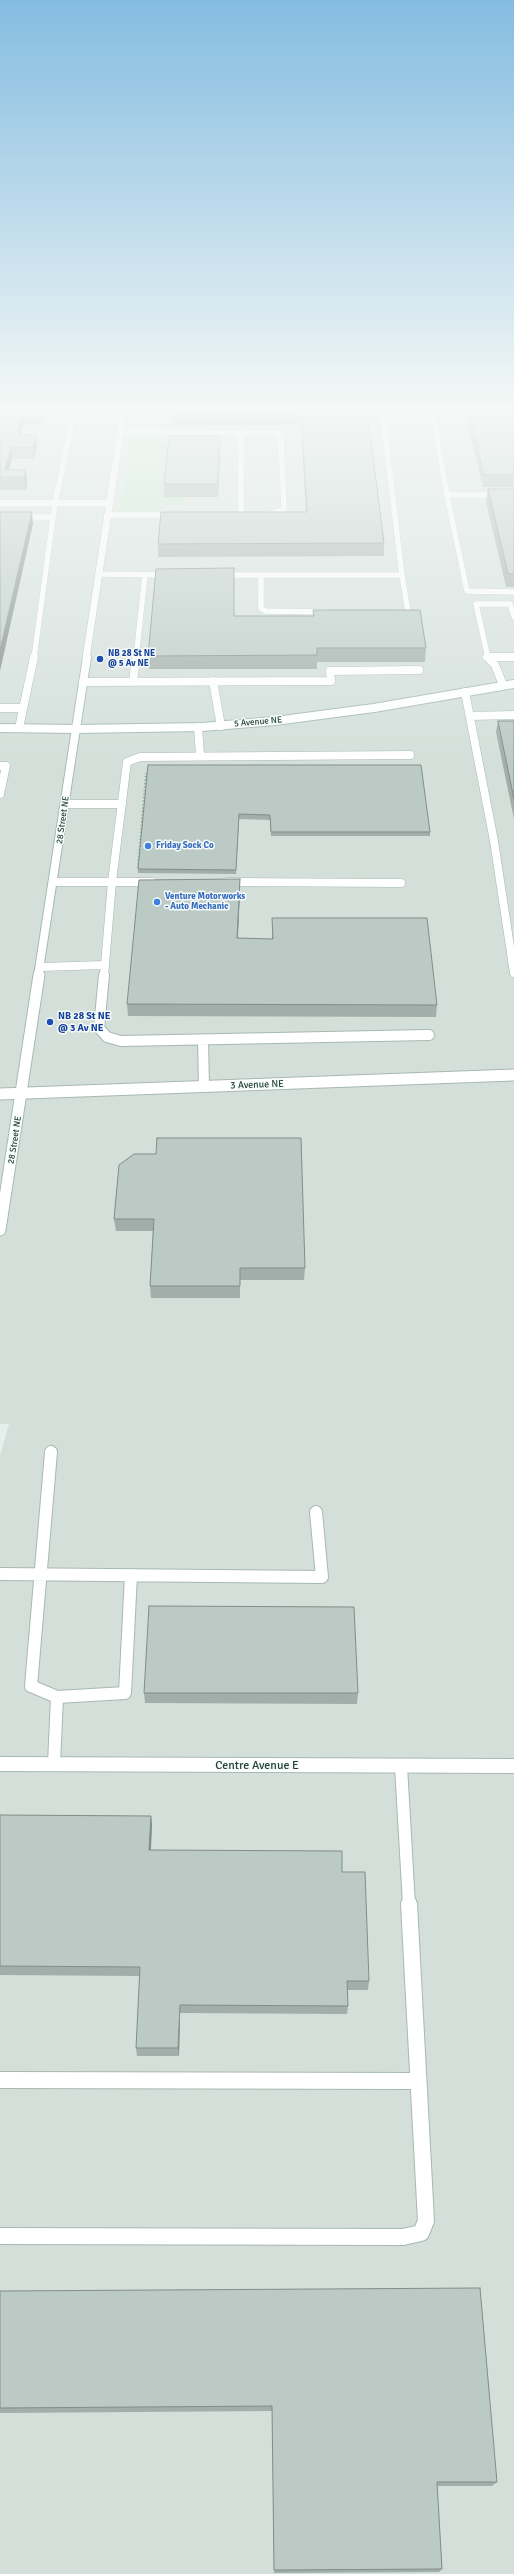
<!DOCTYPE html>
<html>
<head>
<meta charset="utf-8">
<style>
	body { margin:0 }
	canvas { display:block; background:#e6efeb }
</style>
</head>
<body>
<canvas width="514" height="2574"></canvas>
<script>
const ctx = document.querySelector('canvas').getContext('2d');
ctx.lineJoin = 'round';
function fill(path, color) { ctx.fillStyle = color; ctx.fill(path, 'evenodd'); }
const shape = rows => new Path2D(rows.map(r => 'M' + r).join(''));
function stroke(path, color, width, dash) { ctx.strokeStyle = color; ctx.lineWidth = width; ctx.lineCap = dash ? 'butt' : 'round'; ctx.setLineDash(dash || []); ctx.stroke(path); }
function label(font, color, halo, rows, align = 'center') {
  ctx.font = font + ' Signika,sans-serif'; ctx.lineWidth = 3; ctx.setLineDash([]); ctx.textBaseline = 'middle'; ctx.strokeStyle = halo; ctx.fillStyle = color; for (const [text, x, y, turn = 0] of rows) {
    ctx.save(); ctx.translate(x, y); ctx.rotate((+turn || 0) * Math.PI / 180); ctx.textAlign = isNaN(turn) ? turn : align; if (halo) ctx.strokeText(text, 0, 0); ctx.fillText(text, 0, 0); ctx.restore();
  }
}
const built = shape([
	[0,409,514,409,514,2574,0,2574,0,1456,9,1424,0,1424]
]);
const green = shape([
	[129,435,171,435,164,496,185,497,185,505,164,505,163,511,119,511,121,496,123,496]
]);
const path = shape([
	[138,868,146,773]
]);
const laneFar4 = shape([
	[382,409,402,575],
	[432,409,447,495,514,495],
	[120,432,278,433,281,437,284,510,267,515],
	[241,432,241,515],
	[447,495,467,591,514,592],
	[107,515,173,515],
	[0,517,53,517],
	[99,574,169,575],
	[221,575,402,575,408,612,397,612],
	[261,575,261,608,265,611,327,612],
	[487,657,514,657],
	[34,658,55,503,75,409],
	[136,658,145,575],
	[488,658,476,604,510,604,514,617]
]);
const laneFar3 = shape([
	[487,657,514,657],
	[487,657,495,665,503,685],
	[213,681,221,726],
	[83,682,331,681,330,671,419,670],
	[133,682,136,657],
	[465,692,494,841,514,973],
	[0,708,23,708],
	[470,716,514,715],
	[198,727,200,755],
	[19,728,34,657],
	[0,766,6,766,0,794],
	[66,804,122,804],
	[54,882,112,882,127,762,140,757,410,755],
	[227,882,401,883],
	[41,967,104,965],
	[104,976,112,882,153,882]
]);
const laneFar2 = shape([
	[104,975,99,1028,107,1037,121,1041,429,1035],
	[203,1040,204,1087]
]);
const laneFar1 = shape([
	[51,1452,31,1686,57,1697,125,1693,131,1575],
	[0,1574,322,1577,316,1512],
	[54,1764,57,1697],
	[401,1766,409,1905]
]);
const lane = shape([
	[0,2080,418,2081],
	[0,2236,403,2237,421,2233,426,2221,409,1904]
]);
const streetFar3 = shape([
	[0,503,109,503]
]);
const streetFar2 = shape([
	[0,728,77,729]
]);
const streetFar1 = shape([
	[0,1094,514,1075]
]);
const street = shape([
	[0,1764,514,1766]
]);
const secondaryFar2 = shape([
	[86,658,124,409]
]);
const secondaryFar1 = shape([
	[77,729,202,727,275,721,374,708,514,684],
	[38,976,87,657]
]);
const secondary = shape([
	[0,1230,39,975]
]);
const wall = shape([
	[0,409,46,409,46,414,43,426,23,426,21,435,36,435,37,447,34,459,12,459,9,470,26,470,27,482,26,490,0,490],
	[367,409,384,543,384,556,158,557,158,544,306,512,301,425,173,425,172,413],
	[464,409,514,409,514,487,483,487],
	[220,436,220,448,218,497,164,497,164,484],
	[488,489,514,489,514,587,506,587,486,502],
	[313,610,426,648,425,662,317,662,317,669,149,669,148,656,234,616,313,616],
	[498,721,514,721,514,819,496,732],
	[148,765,430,832,430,836,271,836,270,820,239,819,236,874,138,873,138,869],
	[240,879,240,891,238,938,272,939,272,918,437,1005,436,1017,128,1016,127,1004],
	[119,1165,305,1268,304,1280,240,1280,240,1298,151,1298,150,1286,153,1231,116,1231,114,1219],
	[144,1693,358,1693,357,1704,145,1703],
	[0,1815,151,1816,152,1826,151,1850,342,1872,369,1981,368,1990,348,1990,348,2006,347,2014,180,2013,179,2056,137,2056,136,2048,140,1976,0,1975],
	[0,2291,497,2482,492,2486,437,2486,442,2569,439,2572,274,2573,272,2411,0,2413]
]);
const shadedWall = shape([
	[43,409,46,409,46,414,43,426,42,414],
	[22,414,23,426,18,447,17,435],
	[36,435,37,447,34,459,33,447],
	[220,436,220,448,218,497,218,484],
	[11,447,12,459,7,477,5,470],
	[26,470,27,482,26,490,24,477],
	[32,512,33,524,0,671,0,650],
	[240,879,240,891,237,951,237,938],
	[151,1816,152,1826,150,1859,149,1850],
	[180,2005,180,2013,179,2056,178,2048]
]);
const building = shape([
	[0,409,43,409,42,414,22,414,17,435,36,435,33,447,11,447,5,470,26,470,24,477,0,477,0,409],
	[173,409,367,409,384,543,158,544,161,512,307,512,301,413,172,413,173,409],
	[468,409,514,409,514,475,484,475,468,409],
	[169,436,220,436,218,484,164,484,169,436],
	[488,489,514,489,514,574,508,574,488,489],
	[0,512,32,512,0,650,0,512],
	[234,568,234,616,314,616,313,610,420,610,426,648,317,648,317,655,148,656,156,569,234,568],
	[498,721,514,721,514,799,498,721],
	[148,765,421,765,430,832,271,832,270,815,239,814,236,870,138,869,148,765],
	[240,879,237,938,273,939,272,918,427,918,437,1005,127,1004,139,880,240,879],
	[157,1138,301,1138,305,1268,240,1268,240,1286,150,1286,154,1219,114,1219,119,1165,134,1154,156,1154,157,1138],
	[149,1606,354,1607,358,1693,144,1693,149,1606],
	[0,1815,151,1816,149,1850,342,1851,342,1872,365,1872,369,1981,347,1981,348,2006,180,2005,178,2048,136,2048,140,1967,0,1966,0,1815],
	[480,2288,497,2482,437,2482,442,2569,274,2570,272,2406,0,2408,0,2291,480,2288]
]);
const markers = [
	[100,659,4,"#1a4fb4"],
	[148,846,4,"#3f7fe0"],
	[157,902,4,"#3f7fe0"],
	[50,1022,4,"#1a4fb4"]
];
const farTransitnames = [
	["NB 28 St NE",108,654],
	["@ 5 Av NE",108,664]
];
const farStreetnames = [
	["5 Avenue NE",258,722,-5],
	["28 Street NE",63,820,-82],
	["28 Street NE",15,1140,-81]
];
const farShopnames = [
	["Friday Sock Co",156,846],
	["Venture Motorworks",165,897],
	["- Auto Mechanic",165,907]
];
const transitNames = [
	["NB 28 St NE",58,1016],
	["@ 3 Av NE",58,1028]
];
const streetNames = [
	["3 Avenue NE",257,1085,-2]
];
const nearStreetnames = [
	["Centre Avenue E",257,1766]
];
fill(built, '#d4dfda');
fill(green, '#bfe0c8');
stroke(laneFar4, '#a8b8b2', 6);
stroke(laneFar3, '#a8b8b2', 9);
stroke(laneFar2, '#a8b8b2', 12);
stroke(laneFar1, '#a8b8b2', 14);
stroke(lane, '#a8b8b2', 18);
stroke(streetFar3, '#a8b8b2', 8);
stroke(streetFar2, '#a8b8b2', 10);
stroke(streetFar1, '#a8b8b2', 13);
stroke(street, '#a8b8b2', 16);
stroke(secondaryFar2, '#a4bbb3', 8);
stroke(secondaryFar1, '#a4bbb3', 10);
stroke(secondary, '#a4bbb3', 13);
stroke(path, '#86b3a5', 2, [1.5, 2]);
stroke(laneFar4, '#fff', 5.5);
stroke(laneFar3, '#fff', 8);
stroke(laneFar2, '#fff', 10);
stroke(laneFar1, '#fff', 12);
stroke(lane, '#fff', 16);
stroke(streetFar3, '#fff', 7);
stroke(streetFar2, '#fff', 8);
stroke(streetFar1, '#fff', 11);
stroke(street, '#fff', 14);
stroke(secondaryFar2, '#fff', 7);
stroke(secondaryFar1, '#fff', 8);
stroke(secondary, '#fff', 11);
fill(wall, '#a1aea9');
fill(shadedWall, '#838d89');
fill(building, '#bbcac4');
stroke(building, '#838d89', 1);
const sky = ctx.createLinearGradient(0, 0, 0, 770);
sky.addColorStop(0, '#84bce0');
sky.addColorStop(0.53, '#f4f8f6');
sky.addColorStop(1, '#f4f8f600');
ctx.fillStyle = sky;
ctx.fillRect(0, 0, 514, 770);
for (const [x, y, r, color] of markers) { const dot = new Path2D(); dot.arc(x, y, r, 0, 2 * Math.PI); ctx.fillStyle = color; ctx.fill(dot); stroke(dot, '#f7fbf9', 1.5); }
label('bold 9px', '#164399', '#f7fbf9', farTransitnames, 'left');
label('9px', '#24423a', '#f7fbf9', farStreetnames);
label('bold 9px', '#366cbe', '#f7fbf9', farShopnames, 'left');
label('bold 10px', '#164399', '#f7fbf9', transitNames, 'left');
label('10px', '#24423a', '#f7fbf9', streetNames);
label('12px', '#24423a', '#f7fbf9', nearStreetnames);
</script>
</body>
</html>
